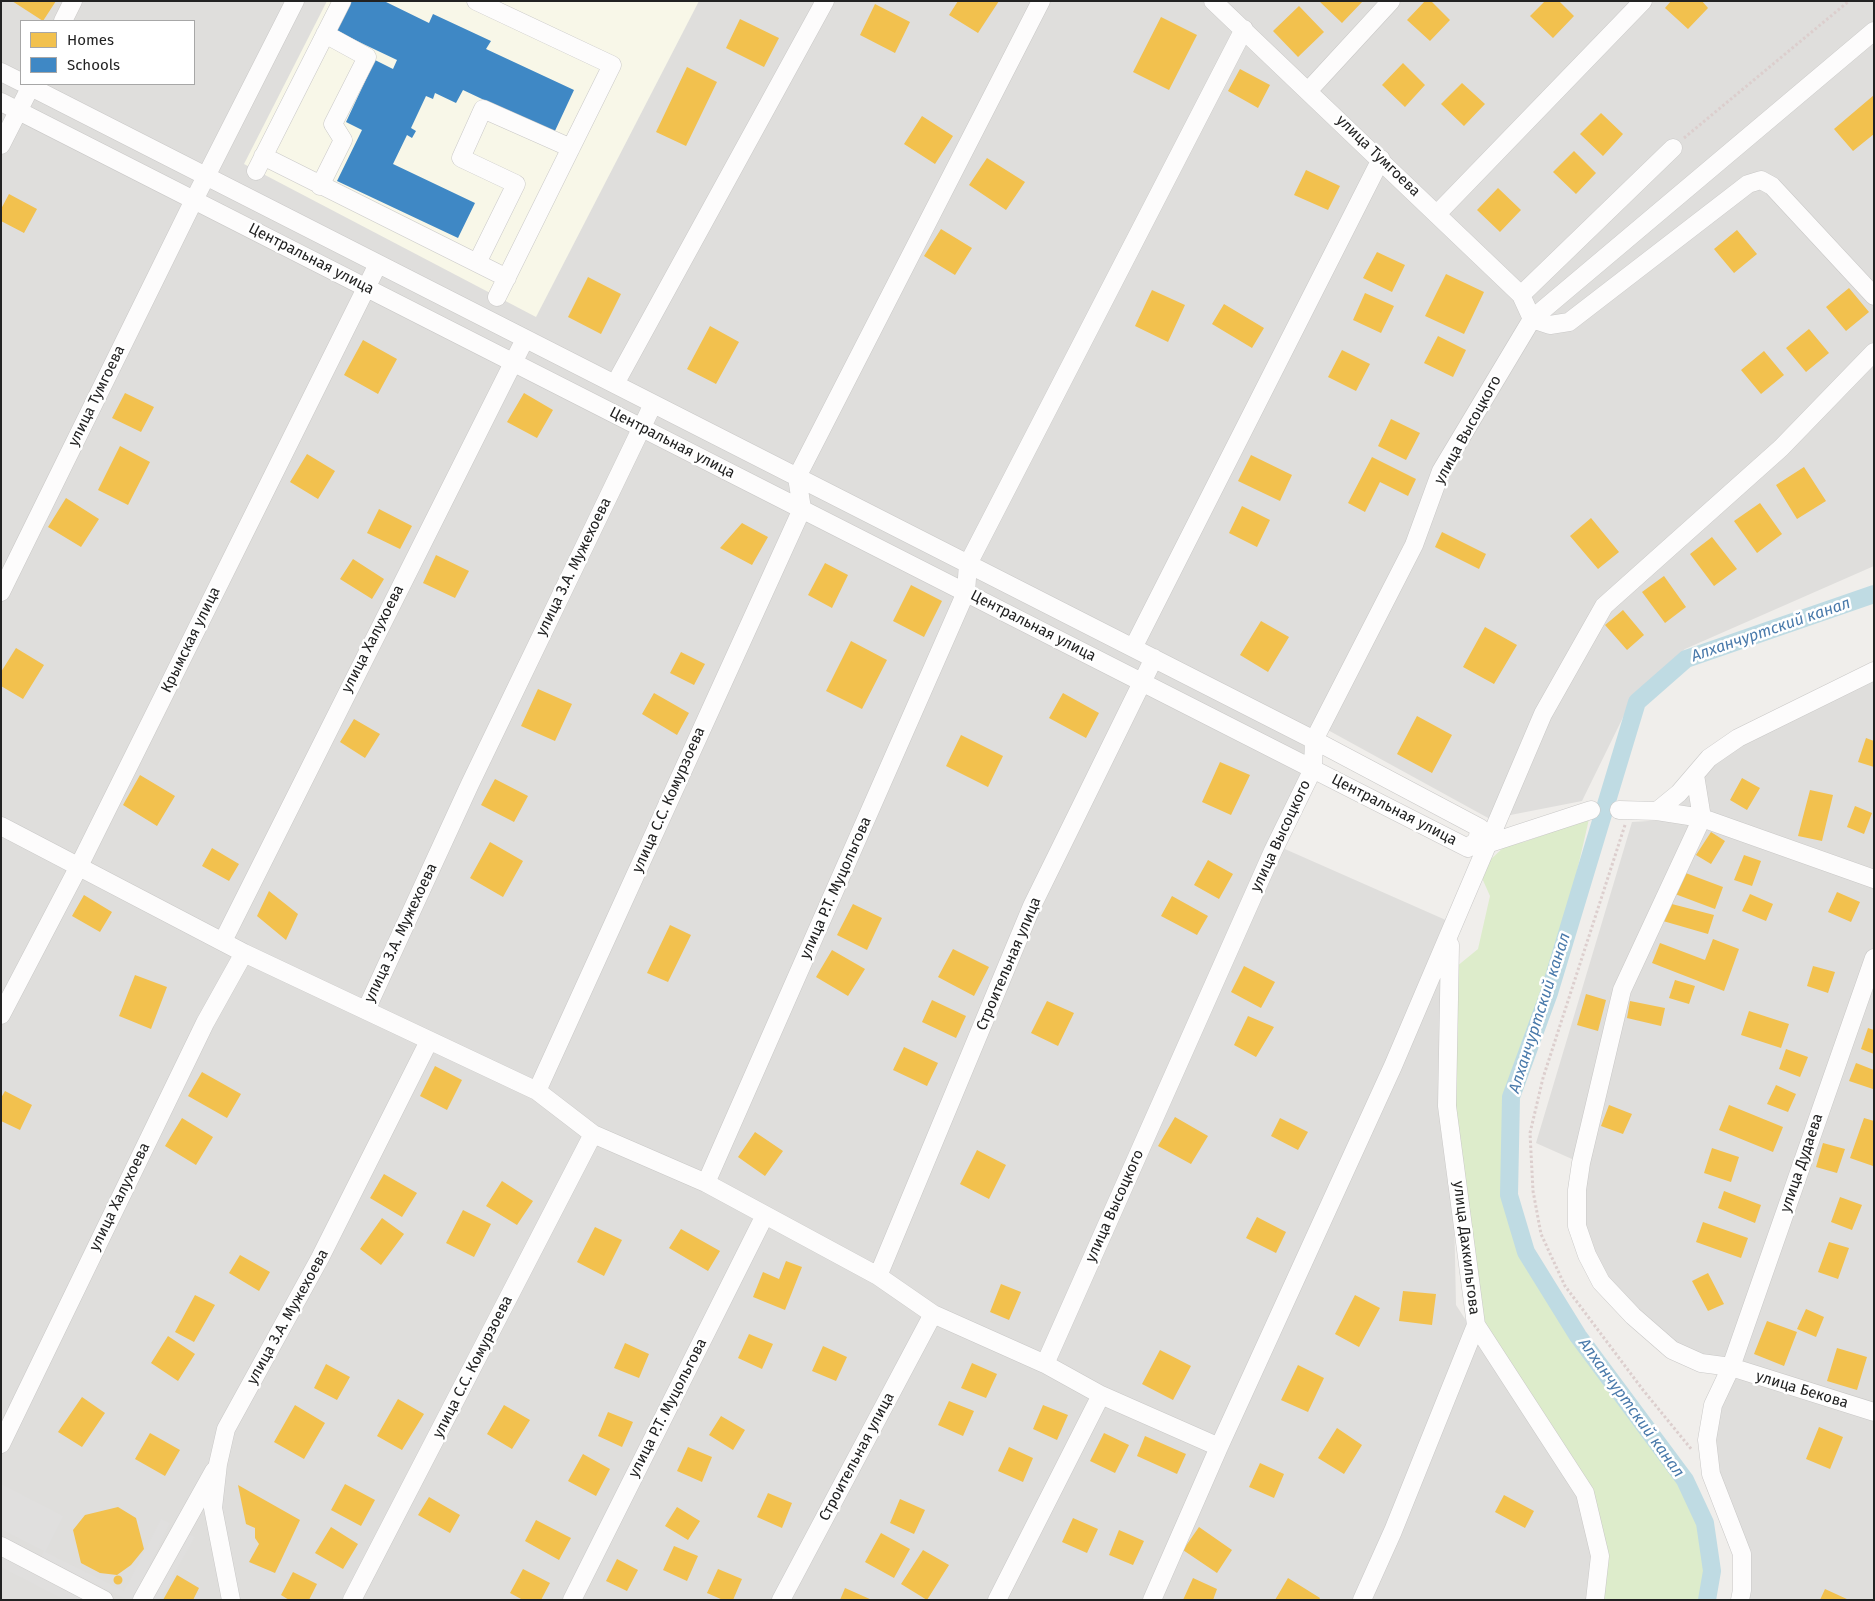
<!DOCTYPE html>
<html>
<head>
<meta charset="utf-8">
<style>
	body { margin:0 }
	#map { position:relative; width:1875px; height:1601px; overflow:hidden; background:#f0eeeb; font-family:"Fira Sans",sans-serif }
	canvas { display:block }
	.frame { position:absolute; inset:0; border:2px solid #222; pointer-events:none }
	.legend { position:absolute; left:20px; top:20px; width:175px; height:65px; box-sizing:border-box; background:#fff; border:1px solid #a7a7a7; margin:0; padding:6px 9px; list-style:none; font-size:15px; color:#222 }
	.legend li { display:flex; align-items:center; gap:10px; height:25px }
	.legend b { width:25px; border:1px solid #a7a7a7 }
</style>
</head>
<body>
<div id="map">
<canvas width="1875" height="1601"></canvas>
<div class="frame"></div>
<ul class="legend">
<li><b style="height:14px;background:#f2c14e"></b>Homes</li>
<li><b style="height:14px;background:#3f88c5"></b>Schools</li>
</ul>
</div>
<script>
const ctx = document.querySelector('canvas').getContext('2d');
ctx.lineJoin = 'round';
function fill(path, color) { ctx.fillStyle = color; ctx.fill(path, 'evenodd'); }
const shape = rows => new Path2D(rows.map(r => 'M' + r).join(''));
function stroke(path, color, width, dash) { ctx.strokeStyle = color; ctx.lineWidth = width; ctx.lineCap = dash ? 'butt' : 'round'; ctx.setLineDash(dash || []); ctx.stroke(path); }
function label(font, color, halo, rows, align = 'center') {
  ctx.font = font + ' "Fira Sans",sans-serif'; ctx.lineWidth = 5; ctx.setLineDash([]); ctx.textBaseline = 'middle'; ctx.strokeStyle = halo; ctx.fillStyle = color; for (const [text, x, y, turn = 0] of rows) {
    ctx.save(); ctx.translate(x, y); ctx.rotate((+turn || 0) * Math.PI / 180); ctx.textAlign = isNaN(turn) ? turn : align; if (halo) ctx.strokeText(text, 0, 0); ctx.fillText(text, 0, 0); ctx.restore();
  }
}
const residential = shape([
	[1,1,1874,1,1874,566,1685,649,1632,699,1582,801,1490,819,1326,729,1269,842,1448,921,1456,1305,1580,1496,1593,1557,1589,1600,1,1600],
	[21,21,194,21,194,84,21,84],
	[1874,671,1874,1600,1740,1600,1742,1590,1707,1440,1730,1367,1672,1350,1587,1255,1581,1163,1536,1143,1632,822,1698,818,1657,811,1702,765]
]);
const education = shape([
	[327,1,699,1,536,317,244,164]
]);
const grass = shape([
	[1589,819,1549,993,1511,1097,1509,1195,1526,1252,1578,1336,1685,1480,1705,1523,1712,1571,1707,1600,1595,1600,1585,1492,1476,1325,1447,1106,1456,967,1478,949,1490,896,1482,878,1489,861,1505,846,1524,842]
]);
const parking = shape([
	[1,1484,63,1516,45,1552,124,1591,161,1519,170,1523,133,1600,128,1600,41,1557,44,1551,1,1529],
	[187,1533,195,1537,160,1600,151,1600],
	[1,1553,94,1600,65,1600,1,1567]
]);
const homes = shape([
	[12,1,56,1,43,21],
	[958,1,999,1,978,33,949,15],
	[1319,1,1363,1,1342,23],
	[1425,1,1431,1,1450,20,1430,41,1407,20],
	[1545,1,1559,1,1574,16,1553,38,1530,16],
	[1671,1,1702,1,1708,8,1688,29,1665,8],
	[875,4,910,22,895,53,860,35],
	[1299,6,1324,32,1298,57,1273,31],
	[1161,17,1197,35,1169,90,1133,72],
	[740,19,779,38,764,67,726,48],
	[1403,63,1425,85,1405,107,1382,85],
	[687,67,717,82,686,146,656,132],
	[1240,69,1270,85,1258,108,1228,91],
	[1462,83,1485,104,1464,126,1441,104],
	[1874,95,1874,134,1853,151,1834,129],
	[1601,113,1623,134,1603,156,1580,134],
	[922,116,953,136,935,164,904,144],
	[1574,151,1596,173,1576,194,1553,172],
	[987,158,1025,182,1006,210,969,185],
	[1306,170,1340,186,1328,210,1294,195],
	[1498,188,1521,210,1500,232,1477,210],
	[9,194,37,209,24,233,1,221,1,209],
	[941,229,972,248,955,275,924,256],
	[1737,230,1757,254,1734,273,1714,249],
	[1377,252,1405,265,1392,292,1363,278],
	[1446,274,1484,292,1464,334,1425,316],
	[588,277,621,294,601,334,568,317],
	[1849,288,1869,312,1846,331,1826,307],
	[1152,290,1185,305,1168,342,1135,326],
	[1365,293,1394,306,1381,333,1353,320],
	[1224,304,1264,328,1252,348,1212,324],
	[710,326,739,342,716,384,687,369],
	[1809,329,1829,353,1806,372,1786,348],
	[1438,336,1466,350,1453,377,1424,363],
	[363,340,397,359,378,394,344,375],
	[1342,350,1370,364,1356,391,1328,377],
	[1764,351,1784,375,1761,394,1741,370],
	[125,393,154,407,141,432,112,418],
	[524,393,553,410,537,438,507,422],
	[1391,419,1420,433,1406,460,1378,446],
	[120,446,150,462,128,505,98,490],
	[307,454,335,471,318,499,290,482],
	[1251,455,1292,475,1280,501,1238,481],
	[1372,457,1416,479,1408,496,1380,482,1365,512,1348,503],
	[1804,467,1826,501,1797,519,1776,485],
	[66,498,99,519,81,547,48,527],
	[1760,503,1782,534,1757,553,1734,521],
	[1242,506,1270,520,1257,547,1229,533],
	[379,509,412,526,400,549,367,533],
	[1591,518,1619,552,1598,569,1570,536],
	[742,523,768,537,752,565,720,548],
	[1442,532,1486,554,1479,569,1435,547],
	[1712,537,1737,569,1714,586,1690,554],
	[436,555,469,571,455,598,423,583],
	[353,559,384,579,372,599,340,579],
	[825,563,848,575,832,608,808,595],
	[1664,576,1686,607,1665,623,1642,592],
	[911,585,942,601,924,637,893,621],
	[1623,610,1644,635,1627,650,1605,625],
	[1261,621,1289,637,1268,672,1240,655],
	[1485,627,1517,645,1494,684,1463,667],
	[851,641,887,660,862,709,826,691],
	[16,648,44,665,23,699,1,686,1,672],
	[681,652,705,664,694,685,670,673],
	[538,689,572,704,555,741,521,726],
	[654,693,689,713,677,735,642,714],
	[1063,693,1099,713,1086,738,1049,718],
	[1417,716,1452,735,1432,773,1397,754],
	[354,719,380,734,365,758,340,742],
	[961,735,1003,756,988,787,946,766],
	[1866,738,1874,741,1874,767,1858,762],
	[1220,762,1250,775,1231,815,1202,802],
	[140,775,175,796,157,826,123,805],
	[1742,778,1760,788,1747,810,1730,800],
	[495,779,528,796,514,822,481,805],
	[1810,790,1833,795,1822,841,1798,836],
	[1855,806,1872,813,1864,834,1847,827],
	[1711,832,1725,841,1711,864,1696,855],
	[490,842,523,861,503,897,470,878],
	[212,848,239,864,229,881,202,866],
	[1744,855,1761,861,1752,886,1734,880],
	[1208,860,1233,874,1219,899,1194,885],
	[1683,872,1723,887,1715,909,1675,894],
	[269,891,298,914,286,940,257,916],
	[1837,892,1860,902,1851,922,1828,912],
	[1750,894,1773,904,1766,921,1742,911],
	[84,895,112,912,100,932,72,916],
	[1172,896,1208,916,1197,935,1161,916],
	[1668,903,1714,915,1708,934,1663,921],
	[853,904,882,918,867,950,837,935],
	[670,925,691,935,668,982,647,973],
	[1713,939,1739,949,1724,991,1652,963,1660,943,1705,960],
	[953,949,989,967,974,996,938,977],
	[832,950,865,969,848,996,816,977],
	[1244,966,1275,982,1261,1008,1231,992],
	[1813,966,1835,972,1828,993,1807,986],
	[135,975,167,987,151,1029,119,1016],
	[1675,980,1695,986,1689,1004,1669,998],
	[1586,994,1606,1000,1598,1031,1577,1025],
	[932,1000,966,1016,956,1038,922,1022],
	[1047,1001,1074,1013,1058,1046,1031,1033],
	[1630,1001,1665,1008,1661,1026,1627,1018],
	[1749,1011,1789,1024,1781,1048,1741,1035],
	[1248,1016,1274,1027,1256,1057,1234,1045],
	[1868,1028,1874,1030,1874,1054,1861,1049],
	[904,1047,938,1063,927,1086,893,1070],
	[1786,1049,1808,1057,1800,1077,1779,1069],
	[1856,1063,1874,1070,1873,1089,1849,1081],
	[435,1066,462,1080,447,1110,420,1096],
	[202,1072,241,1094,227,1118,188,1096],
	[1776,1085,1796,1094,1788,1112,1767,1104],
	[5,1091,32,1105,20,1130,1,1121,1,1098],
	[1609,1105,1632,1114,1623,1134,1601,1126],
	[1729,1105,1783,1127,1773,1152,1719,1130],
	[1175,1117,1208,1136,1191,1164,1158,1146],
	[182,1118,213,1137,196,1165,165,1146],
	[1280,1118,1308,1132,1298,1150,1271,1136],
	[1864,1118,1874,1121,1873,1166,1850,1158],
	[755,1132,783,1151,765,1176,738,1157],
	[1823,1143,1845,1149,1837,1173,1816,1167],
	[1712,1148,1739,1157,1731,1182,1704,1173],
	[977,1150,1006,1165,989,1199,960,1184],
	[384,1174,417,1193,402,1217,370,1198],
	[502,1181,533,1201,517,1225,486,1206],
	[1724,1191,1761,1205,1755,1223,1718,1208],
	[1840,1197,1862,1205,1852,1230,1831,1222],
	[463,1210,491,1224,474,1257,446,1243],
	[1257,1217,1286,1232,1276,1253,1246,1238],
	[382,1218,404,1234,381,1265,360,1249],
	[1703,1222,1748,1238,1741,1258,1696,1242],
	[595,1227,622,1240,604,1276,577,1262],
	[681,1229,720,1251,708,1271,669,1248],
	[1829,1242,1849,1248,1838,1279,1818,1272],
	[240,1255,270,1272,259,1291,229,1273],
	[786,1261,802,1267,785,1310,753,1297,763,1272,779,1279],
	[1708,1273,1724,1304,1708,1311,1692,1281],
	[1001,1284,1021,1292,1009,1320,990,1312],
	[1403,1291,1436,1294,1432,1325,1399,1321],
	[195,1295,215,1305,194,1342,175,1332],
	[1355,1295,1380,1308,1359,1347,1335,1334],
	[1806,1309,1824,1317,1816,1337,1797,1329],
	[1767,1321,1797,1332,1784,1366,1754,1354],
	[749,1334,773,1344,762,1369,738,1358],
	[168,1336,195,1354,178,1381,151,1363],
	[625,1343,649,1354,639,1378,614,1368],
	[823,1346,847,1357,836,1381,812,1371],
	[1837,1348,1867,1357,1857,1390,1827,1381],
	[1160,1350,1191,1366,1173,1400,1142,1384],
	[972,1363,997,1374,986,1398,961,1388],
	[326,1364,350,1377,337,1400,314,1388],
	[1298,1365,1324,1378,1308,1412,1281,1400],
	[82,1397,105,1413,82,1447,58,1432],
	[398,1399,424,1414,402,1450,377,1436],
	[949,1401,974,1411,963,1436,938,1425],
	[295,1405,325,1423,304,1459,274,1442],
	[504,1405,530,1420,512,1449,487,1434],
	[1043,1405,1068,1415,1057,1440,1033,1429],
	[608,1412,633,1422,622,1447,598,1436],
	[721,1416,745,1430,733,1450,709,1435],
	[1819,1427,1843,1437,1830,1469,1806,1459],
	[1337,1428,1362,1445,1344,1474,1318,1458],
	[150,1433,180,1450,165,1476,135,1459],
	[1104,1433,1129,1445,1115,1473,1090,1461],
	[1145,1436,1186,1454,1177,1474,1137,1456],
	[688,1447,712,1457,702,1482,677,1471],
	[1009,1447,1033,1458,1023,1482,998,1471],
	[583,1454,610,1469,596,1496,568,1481],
	[1260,1463,1284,1474,1274,1498,1249,1487],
	[345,1484,375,1500,361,1526,331,1510],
	[238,1485,300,1520,275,1573,249,1562,259,1544,255,1538,255,1528,246,1524],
	[768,1493,792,1503,782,1528,757,1517],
	[1504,1495,1534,1511,1525,1528,1495,1512],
	[429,1497,460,1515,450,1533,418,1515],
	[900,1499,925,1510,914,1534,890,1523],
	[118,1507,136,1518,144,1549,131,1565,117,1575,100,1573,81,1563,73,1530,85,1515],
	[677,1507,700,1521,688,1540,665,1526],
	[1073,1518,1098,1529,1087,1553,1062,1542],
	[536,1520,571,1538,559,1560,525,1541],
	[331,1527,358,1544,343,1569,315,1553],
	[1199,1527,1232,1550,1217,1573,1183,1550],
	[1119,1530,1144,1541,1133,1565,1109,1555],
	[881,1533,910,1549,894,1578,865,1562],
	[674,1546,698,1556,687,1581,663,1570],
	[923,1550,949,1565,927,1600,901,1584],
	[617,1559,638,1570,627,1591,606,1581],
	[523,1569,550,1583,541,1600,523,1600,510,1593],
	[718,1569,742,1579,733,1600,723,1600,707,1593],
	[293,1572,317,1584,309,1600,289,1600,281,1595],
	[177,1575,199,1588,193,1600,163,1600],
	'113.5 1580a4.5 4.5 0 1 1 9 0a4.5 4.5 0 1 1-9 0Z',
	[1193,1578,1217,1589,1213,1600,1183,1600],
	[1288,1578,1320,1598,1319,1600,1275,1600],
	[845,1588,872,1600,840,1600],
	[1825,1589,1849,1600,1820,1600]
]);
const schools = shape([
	[350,1,384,1,429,23,433,14,491,41,486,49,574,90,554,133,463,90,456,103,435,93,433,99,426,96,411,128,416,131,412,138,407,135,393,164,475,203,458,238,337,181,362,130,346,122,375,60,393,69,397,60,336,31]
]);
const canal = shape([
	[1707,1600,1712,1571,1705,1523,1685,1480,1578,1336,1526,1252,1509,1195,1511,1097,1549,993,1637,702,1686,659,1874,594]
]);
const path = shape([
	[1684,138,1849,1],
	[1625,825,1543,1078,1530,1133,1533,1191,1541,1234,1565,1286,1643,1390,1692,1450]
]);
const minor = shape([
	[476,1,612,65,497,297],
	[1213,1,1521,295,1532,319],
	[63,21,73,1],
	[1,72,21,82],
	[1309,90,1391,1],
	[1,102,1468,848,1477,840,1480,828,1314,740,25,84],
	[1,145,32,84],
	[263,156,507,278],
	[256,171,342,1],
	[320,186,343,140,333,124,367,57,325,34],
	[1437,214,1643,1],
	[477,263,516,184,461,158,483,109,571,148],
	[1521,295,1673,148],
	[1532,319,1550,325,1569,322,1748,184,1761,180,1772,186,1874,296],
	[615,384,825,1],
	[1,592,194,200,295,1],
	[1133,648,1381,159],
	[1695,775,1702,818,1622,990,1581,1163,1577,1190,1577,1226,1587,1255,1601,1282,1633,1316,1672,1350,1701,1363,1731,1367,1874,1412],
	[1619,810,1657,811,1702,818,1874,879],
	[1657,811,1679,793,1709,758,1738,738,1874,671],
	[1,826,244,953,537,1091,593,1134,706,1183,878,1276,933,1314,1045,1364,1101,1395,1219,1447],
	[1480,841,1487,844,1591,810],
	[223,941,525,339],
	[366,1010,470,784,653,404],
	[1,1015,78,868,378,264],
	[537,1091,802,509,797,477,1041,1],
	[706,1183,966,592,968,564,1244,29],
	[878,1276,1032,906,1154,658],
	[1476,1325,1585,1493,1600,1556,1595,1600],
	[1045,1364,1273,851,1313,769,1314,740,1414,545,1441,471,1532,319,1874,31],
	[1,1444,205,1023,244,953],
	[1,1546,104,1600],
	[142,1600,214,1471],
	[231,1600,213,1508,218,1464,226,1429,320,1258,429,1041],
	[352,1600,593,1134],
	[572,1600,764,1217],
	[781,1600,933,1314],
	[997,1600,1101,1395],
	[1152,1600,1219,1447,1393,1066,1543,714,1604,606,1781,448,1874,352],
	[1362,1600,1393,1531,1476,1325,1447,1106,1450,945],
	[1740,1600,1742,1590,1742,1554,1711,1474,1707,1440,1713,1405,1731,1367,1874,958]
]);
const streetNames = [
	["улица Тумгоева",1378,156,44],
	["Центральная улица",311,259,27],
	["улица Тумгоева",97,396,-64],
	["улица Высоцкого",1468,430,-61],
	["Центральная улица",672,443,27],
	["улица З.А. Мужехоева",574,567,-64],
	["Центральная улица",1033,626,27],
	["улица Халухоева",373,639,-63],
	["Крымская улица",191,640,-64],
	["улица С.С. Комурзоева",669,800,-66],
	["Центральная улица",1394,810,27],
	["улица Высоцкого",1281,836,-65],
	["улица Р.Т. Муцольгова",836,888,-66],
	["улица З.А. Мужехоева",401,933,-65],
	["Строительная улица",1009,964,-67],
	["улица Дудаева",1802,1163,-71],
	["улица Халухоева",120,1197,-64],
	["улица Высоцкого",1115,1206,-66],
	["улица Дахкильгова",1466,1248,83],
	["улица З.А. Мужехоева",288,1317,-61],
	["улица С.С. Комурзоева",473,1367,-63],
	["улица Бекова",1802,1390,17],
	["улица Р.Т. Муцольгова",668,1408,-63],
	["Строительная улица",857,1457,-62]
];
const waterNames = [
	["Алханчуртский канал",1771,630,-19],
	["Алханчуртский канал",1540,1013,-72],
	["Алханчуртский канал",1631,1408,54]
];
fill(residential, '#dfdedc');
fill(education, '#f8f7e8');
fill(grass, '#ddeccb');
fill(parking, '#e0dfde');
fill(homes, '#f2c14e');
fill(schools, '#3f88c5');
stroke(canal, '#bfdbe3', 18);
stroke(minor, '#c9c8c7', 19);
stroke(path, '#dccecd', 3, [2.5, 2.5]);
stroke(minor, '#fdfcfc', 18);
label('15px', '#222', '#fff', streetNames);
label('italic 16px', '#4a7aab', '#fff', waterNames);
</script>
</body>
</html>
